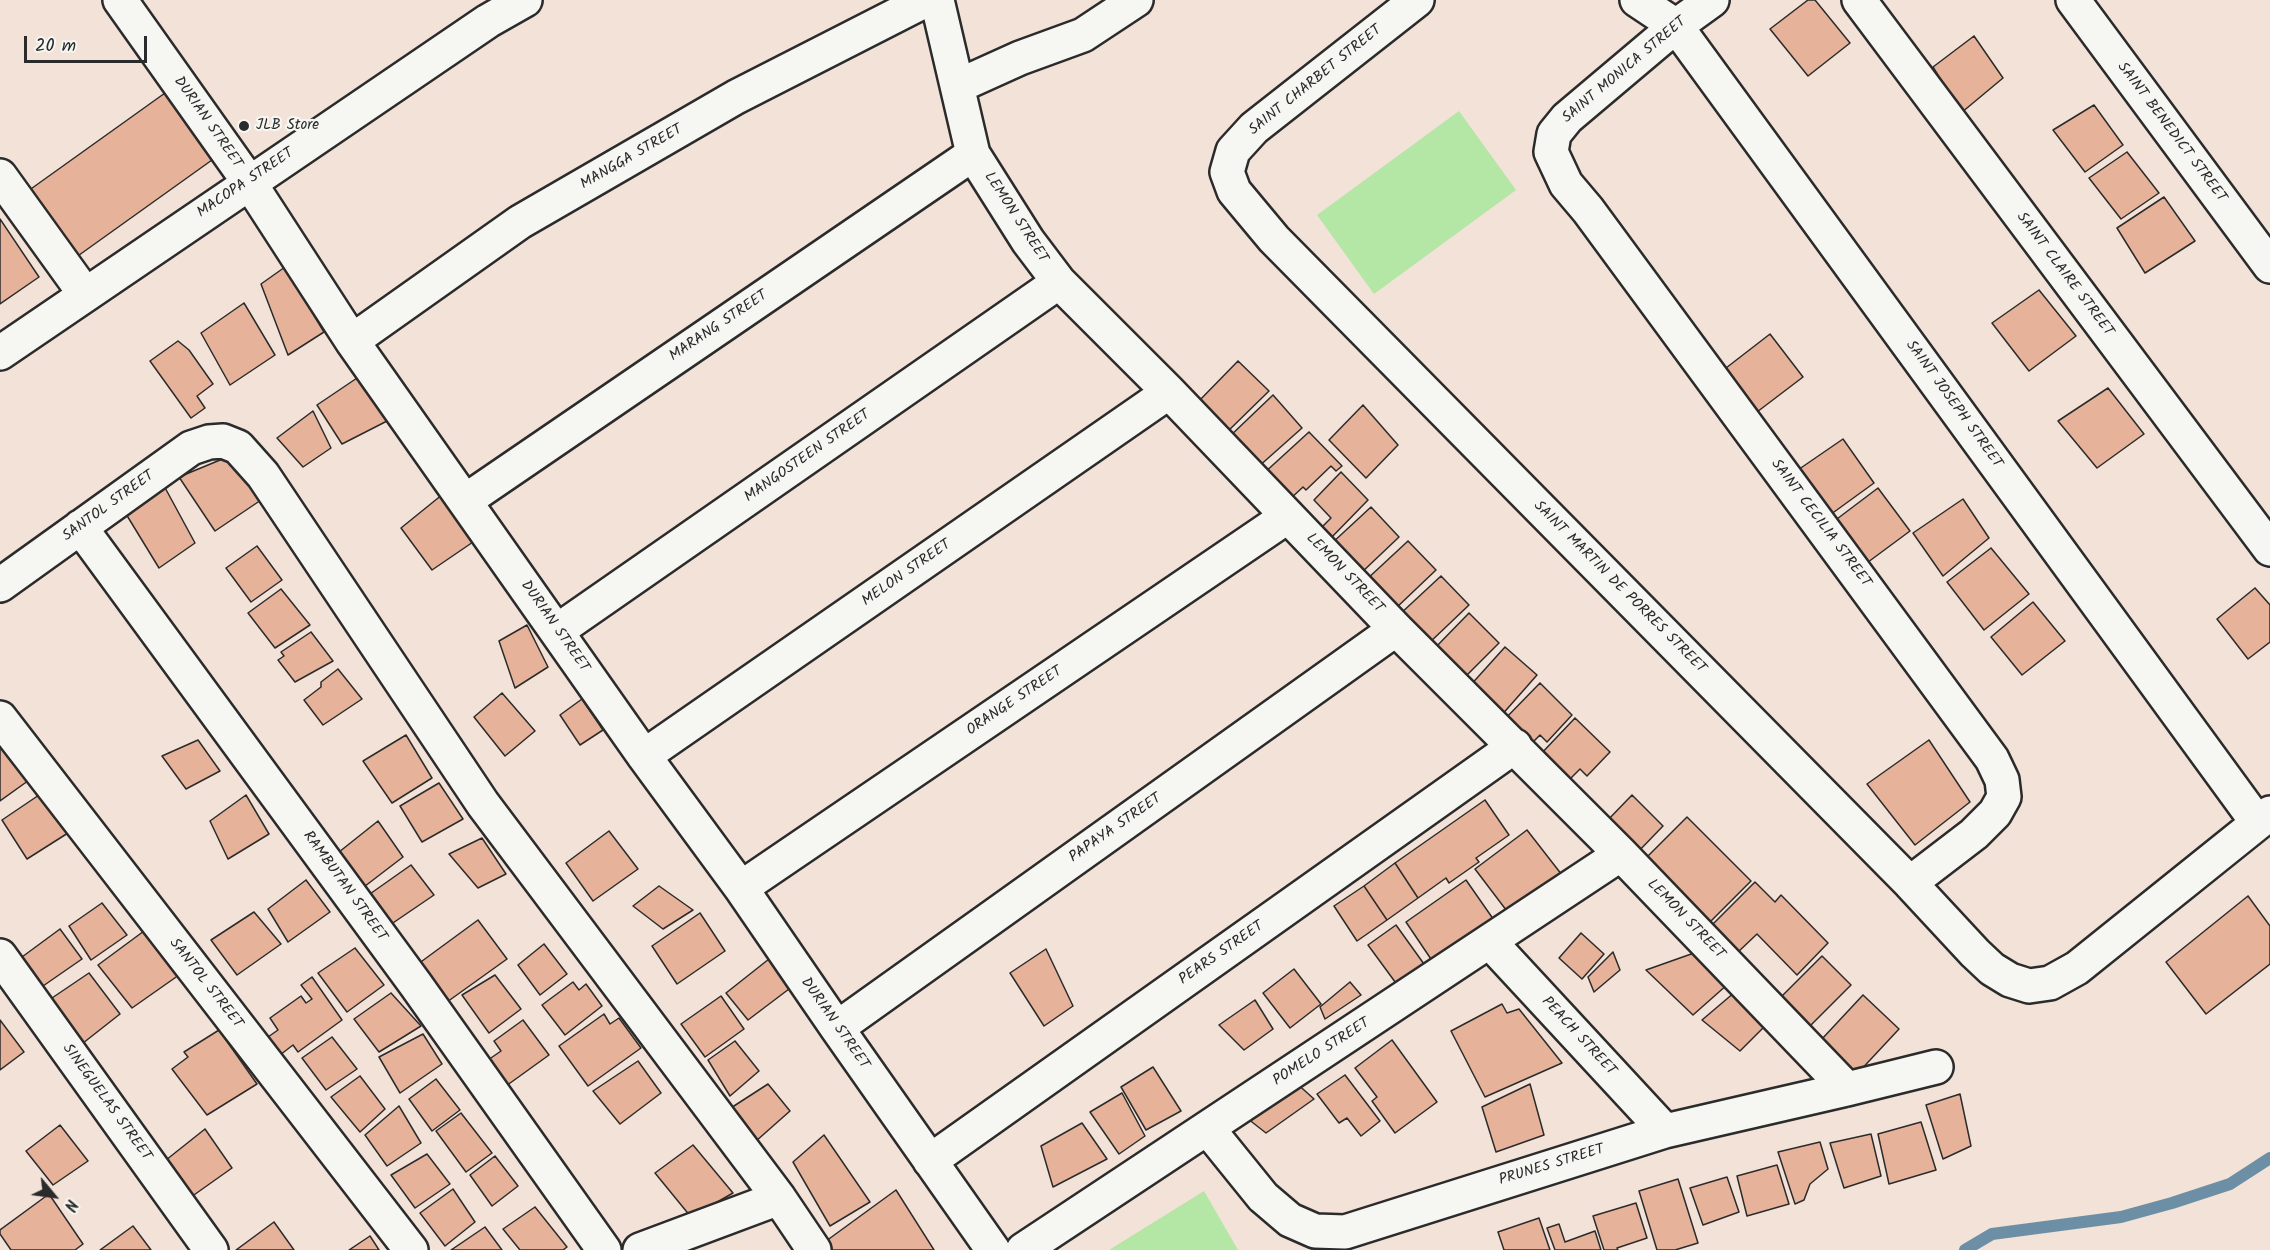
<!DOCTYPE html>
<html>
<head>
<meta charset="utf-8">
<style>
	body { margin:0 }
	#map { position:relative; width:2270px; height:1250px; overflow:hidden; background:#f2e2d8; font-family:Kalam,sans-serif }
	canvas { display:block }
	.north { position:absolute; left:24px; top:1166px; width:60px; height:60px; -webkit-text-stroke:4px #f6f6f2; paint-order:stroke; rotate:119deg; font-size:16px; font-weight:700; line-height:24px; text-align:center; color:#2b2b2b }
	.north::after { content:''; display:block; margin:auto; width:21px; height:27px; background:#2b2b2b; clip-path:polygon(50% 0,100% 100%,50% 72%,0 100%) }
	.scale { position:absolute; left:24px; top:36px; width:123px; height:27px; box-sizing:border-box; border:3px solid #2b2b2b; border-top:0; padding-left:8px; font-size:18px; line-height:21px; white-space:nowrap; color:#2b2b2b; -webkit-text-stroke:4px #f6f6f2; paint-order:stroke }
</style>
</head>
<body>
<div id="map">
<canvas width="2270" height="1250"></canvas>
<div class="north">N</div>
<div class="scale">20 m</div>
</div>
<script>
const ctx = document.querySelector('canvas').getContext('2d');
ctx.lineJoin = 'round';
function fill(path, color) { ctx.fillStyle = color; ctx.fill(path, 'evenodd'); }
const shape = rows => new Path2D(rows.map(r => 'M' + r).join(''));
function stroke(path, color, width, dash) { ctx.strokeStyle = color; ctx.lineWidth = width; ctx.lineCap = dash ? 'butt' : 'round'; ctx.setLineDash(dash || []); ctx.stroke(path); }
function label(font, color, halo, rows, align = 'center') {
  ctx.font = font + ' Kalam,sans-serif'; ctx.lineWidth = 4.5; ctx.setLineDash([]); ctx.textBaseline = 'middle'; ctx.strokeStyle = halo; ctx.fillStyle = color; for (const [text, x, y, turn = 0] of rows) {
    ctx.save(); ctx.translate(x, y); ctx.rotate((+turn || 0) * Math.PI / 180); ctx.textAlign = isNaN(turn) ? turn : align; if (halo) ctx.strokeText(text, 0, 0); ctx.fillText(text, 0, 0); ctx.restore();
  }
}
const green = shape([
	[1459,111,1516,190,1374,294,1317,215],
	[1204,1191,1238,1250,1109,1250]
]);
const stream = shape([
	[1965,1250,1992,1234,2121,1217,2172,1203,2230,1184,2270,1158]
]);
const building = shape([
	[1808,0,1815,0,1850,43,1808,76,1770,29,1808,0],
	[1974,36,2003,78,1961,113,1933,67,1974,36],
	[165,93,212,160,68,263,21,196,165,93],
	[2094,105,2123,145,2085,172,2053,130,2094,105],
	[2127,152,2159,193,2121,219,2089,178,2127,152],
	[2164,197,2195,241,2145,273,2117,228,2164,197],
	[0,219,39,277,0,304,0,219],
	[285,267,324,332,288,355,261,284,285,267],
	[2039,290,2076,336,2029,371,1992,323,2039,290],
	[244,303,275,355,230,385,201,333,244,303],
	[1770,334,1803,377,1757,412,1726,368,1770,334],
	[178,341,189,350,213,384,197,396,205,408,191,418,150,361,178,341],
	[1238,361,1269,391,1225,434,1196,404,1238,361],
	[363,374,391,419,342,444,317,405,363,374],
	[2108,388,2144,434,2097,468,2058,421,2108,388],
	[1273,395,1302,428,1257,468,1228,438,1273,395],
	[1363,405,1398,445,1366,478,1329,440,1363,405],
	[313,411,331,448,303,467,277,438,313,411],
	[1309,432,1342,466,1336,471,1331,466,1306,490,1303,487,1289,500,1263,474,1309,432],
	[1843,439,1874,483,1823,520,1792,474,1843,439],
	[237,453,270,494,215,531,179,477,237,453],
	[1341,472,1368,500,1329,540,1319,530,1331,518,1314,500,1341,472],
	[163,484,195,543,159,568,126,514,163,484],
	[1878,488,1910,531,1856,571,1825,528,1878,488],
	[443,494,476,540,432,570,401,528,443,494],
	[1963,499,1989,538,1943,576,1913,533,1963,499],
	[1371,507,1399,537,1360,574,1331,544,1371,507],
	[1408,541,1436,570,1395,609,1366,580,1408,541],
	[257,546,282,580,251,602,226,568,257,546],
	[1991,548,2029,594,1984,630,1947,582,1991,548],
	[1441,576,1469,605,1427,645,1399,615,1441,576],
	[2255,588,2270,605,2270,642,2248,659,2217,619,2255,588],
	[281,589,310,625,275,648,248,613,281,589],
	[2033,602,2065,641,2022,675,1991,637,2033,602],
	[1469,613,1499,643,1462,680,1433,650,1469,613],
	[527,625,548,667,515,688,499,641,527,625],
	[311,632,333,661,295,682,278,660,284,656,281,652,311,632],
	[1505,647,1537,675,1500,717,1468,688,1505,647],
	[338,669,362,699,323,725,304,700,321,687,321,682,338,669],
	[1540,683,1572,715,1547,742,1540,735,1528,747,1502,722,1540,683],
	[502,693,535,731,505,756,474,717,502,693],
	[582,699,603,730,580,745,560,715,582,699],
	[1575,718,1610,752,1587,776,1580,769,1566,783,1538,757,1575,718],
	[406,735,432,778,392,803,363,761,406,735],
	[198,740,220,771,186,789,162,756,198,740],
	[1929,740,1970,802,1915,845,1867,784,1929,740],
	[7,741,32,778,0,801,0,746,7,741],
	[439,783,463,819,422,842,400,806,439,783],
	[42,793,68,833,27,859,2,820,42,793],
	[246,795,269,834,228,859,210,821,246,795],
	[1632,795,1663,826,1635,855,1604,824,1632,795],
	[1485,800,1509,835,1476,858,1479,862,1449,883,1446,878,1418,898,1395,863,1485,800],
	[1687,817,1751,881,1707,925,1643,861,1687,817],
	[378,821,403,857,356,893,334,856,378,821],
	[1527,830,1562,875,1516,923,1475,869,1527,830],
	[609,831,638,869,593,901,566,863,609,831],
	[482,838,506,874,478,888,449,854,482,838],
	[1395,863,1418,898,1387,920,1364,886,1395,863],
	[411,865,434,895,387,927,367,896,411,865],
	[306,880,330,912,288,942,268,909,306,880],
	[1466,880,1496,923,1435,965,1406,922,1466,880],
	[1755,882,1775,902,1781,895,1828,943,1797,975,1757,934,1737,953,1711,926,1755,882],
	[659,886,693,910,663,929,633,906,659,886],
	[1364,886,1387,920,1357,941,1334,906,1364,886],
	[2248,896,2270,926,2270,964,2206,1014,2166,962,2248,896],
	[102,903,127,935,91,960,69,926,102,903],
	[254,912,281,944,237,975,211,940,254,912],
	[700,913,725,951,677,984,652,946,700,913],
	[478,920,507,959,447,1002,418,964,478,920],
	[1396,925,1429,971,1401,990,1368,945,1396,925],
	[60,929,82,959,43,986,22,957,60,929],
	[144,931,179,975,132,1008,98,965,144,931],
	[1581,933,1604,954,1582,979,1559,958,1581,933],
	[544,944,567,974,540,995,518,965,544,944],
	[355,948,384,985,347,1012,318,973,355,948],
	[1046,949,1073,1006,1044,1026,1010,973,1046,949],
	[1613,952,1620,970,1594,992,1588,977,1613,952],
	[1694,953,1728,984,1693,1015,1646,970,1694,953],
	[1822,956,1851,985,1809,1027,1780,998,1822,956],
	[769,959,789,989,748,1020,726,993,769,959],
	[1294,969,1321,1004,1290,1028,1263,993,1294,969],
	[89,973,120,1014,78,1047,49,1000,89,973],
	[495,975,521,1009,489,1033,462,995,495,975],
	[312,977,342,1020,298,1052,293,1045,280,1055,268,1037,278,1030,270,1018,301,996,306,1003,312,999,301,985,312,977],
	[573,982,579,990,586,984,602,1006,565,1035,542,1005,573,982],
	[1350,982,1361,995,1325,1019,1320,1007,1350,982],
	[1735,992,1768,1023,1740,1051,1702,1020,1735,992],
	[391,993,421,1026,379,1052,354,1019,391,993],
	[1863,995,1899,1029,1857,1074,1821,1040,1863,995],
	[721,996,744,1029,705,1057,681,1024,721,996],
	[1255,1000,1273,1029,1244,1050,1219,1025,1255,1000],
	[1502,1004,1507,1013,1519,1009,1562,1063,1485,1097,1451,1031,1502,1004],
	[604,1014,610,1024,619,1018,641,1048,588,1086,559,1046,604,1014],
	[0,1020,24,1052,0,1070,0,1020],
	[523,1020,549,1055,506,1086,488,1060,501,1051,494,1041,523,1020],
	[219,1030,257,1084,207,1115,172,1069,188,1057,184,1052,219,1030],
	[423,1034,442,1064,400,1093,379,1057,423,1034],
	[332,1037,357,1069,326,1090,302,1058,332,1037],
	[1392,1040,1437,1102,1395,1133,1372,1101,1377,1097,1355,1068,1392,1040],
	[735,1041,759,1071,730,1096,708,1060,735,1041],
	[638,1061,661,1093,620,1124,593,1091,638,1061],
	[1153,1067,1181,1111,1146,1130,1121,1087,1153,1067],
	[1345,1075,1380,1121,1361,1136,1347,1118,1339,1123,1317,1094,1345,1075],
	[360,1076,385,1109,360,1132,331,1097,360,1076],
	[436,1079,460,1110,432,1131,409,1099,436,1079],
	[1293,1080,1314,1099,1266,1133,1243,1115,1293,1080],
	[768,1084,790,1111,747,1149,720,1115,768,1084],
	[1530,1084,1544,1135,1496,1152,1482,1107,1530,1084],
	[1122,1093,1145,1136,1119,1154,1090,1112,1122,1093],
	[1960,1094,1971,1146,1943,1159,1926,1105,1960,1094],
	[399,1106,421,1143,387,1166,365,1135,399,1106],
	[461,1113,492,1153,466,1172,436,1131,461,1113],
	[1921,1122,1936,1170,1889,1184,1878,1134,1921,1122],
	[1082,1123,1107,1159,1053,1187,1041,1146,1082,1123],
	[60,1125,88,1161,53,1185,26,1151,60,1125],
	[205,1129,232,1168,184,1202,161,1164,205,1129],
	[1871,1134,1881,1176,1844,1188,1830,1143,1871,1134],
	[824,1135,870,1202,830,1226,793,1162,824,1135],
	[1820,1142,1828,1169,1810,1184,1804,1200,1795,1204,1778,1152,1820,1142],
	[693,1145,733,1193,691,1217,655,1173,693,1145],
	[427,1154,450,1184,415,1208,391,1175,427,1154],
	[495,1156,518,1186,492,1206,470,1175,495,1156],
	[1777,1165,1789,1204,1747,1216,1737,1176,1777,1165],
	[1727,1177,1739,1212,1703,1225,1690,1188,1727,1177],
	[1678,1179,1698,1243,1675,1250,1657,1250,1639,1191,1678,1179],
	[453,1189,475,1222,445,1246,420,1213,453,1189],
	[896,1190,934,1250,827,1250,822,1244,896,1190],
	[49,1194,83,1244,75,1250,11,1250,0,1234,0,1230,49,1194],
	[1636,1203,1647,1238,1617,1248,1618,1250,1604,1250,1593,1216,1636,1203],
	[535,1207,567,1247,563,1250,520,1250,503,1229,535,1207],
	[1539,1218,1550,1250,1504,1250,1498,1232,1539,1218],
	[274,1222,294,1250,236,1250,274,1222],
	[1559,1224,1565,1242,1595,1231,1601,1250,1555,1250,1547,1228,1559,1224],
	[133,1226,151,1250,100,1250,133,1226],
	[485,1227,502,1250,451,1250,485,1227],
	[370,1236,379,1250,349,1250,370,1236]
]);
const minor = shape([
	[120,0,249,182,352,341,644,756,741,888,837,1028,993,1250],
	[937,0,973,154,1028,241,1059,282,1169,392,1396,629,1621,854,1847,1089],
	[1417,0,1254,128,1233,151,1227,172,1234,191,1274,239,1910,883,1975,953,1992,969,2010,980,2029,986,2050,983,2077,968,2270,813],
	[1637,0,1676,26,2257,822],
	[1712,0,1676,26,1567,118,1554,134,1551,152,1566,184,1588,210,1992,759,2002,780,2004,797,1995,813,1974,834,1910,883],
	[1859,0,2270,549],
	[2073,0,2270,266],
	[958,86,1020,58,1083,35,1136,0],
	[0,176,85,294],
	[352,341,520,222,736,97,926,0],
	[0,353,488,21,525,0],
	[465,501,973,154],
	[80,527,416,985,604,1250],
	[0,585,191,448,209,442,223,441,238,447,263,475,483,804,779,1198,814,1250],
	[557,631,1059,282],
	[0,718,411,1250],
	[644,756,1169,392],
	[741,888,1288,516],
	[1490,942,1665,1131],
	[0,956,211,1250],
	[837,1028,1396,629],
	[1208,1129,1263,1197,1290,1220,1315,1231,1345,1232,1665,1131,1847,1089,1936,1067],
	[930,1161,1515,746],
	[640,1250,779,1198],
	[1023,1250,1621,854]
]);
const markers = [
	[244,126,6,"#2b2b2b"]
];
const streetNames = [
	["SAINT MONICA STREET",1625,71,-40],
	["SAINT CHARBET STREET",1316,81,-39],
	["DURIAN STREET",207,123,55],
	["SAINT BENEDICT STREET",2171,133,53],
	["MANGGA STREET",632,158,-30],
	["MACOPA STREET",246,184,-34],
	["LEMON STREET",1015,218,57],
	["SAINT CLAIRE STREET",2064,275,53],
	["MARANG STREET",719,327,-34],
	["SAINT JOSEPH STREET",1953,405,54],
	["MANGOSTEEN STREET",808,457,-35],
	["SANTOL STREET",109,507,-36],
	["SAINT CECILIA STREET",1820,524,53],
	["MELON STREET",907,574,-35],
	["LEMON STREET",1344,574,46],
	["SAINT MARTIN DE PORRES STREET",1619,588,45],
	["DURIAN STREET",554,627,55],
	["ORANGE STREET",1015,702,-34],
	["PAPAYA STREET",1116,829,-35],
	["RAMBUTAN STREET",344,887,54],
	["LEMON STREET",1685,920,46],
	["PEARS STREET",1222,954,-35],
	["SANTOL STREET",205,984,52],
	["DURIAN STREET",834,1024,55],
	["PEACH STREET",1578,1037,47],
	["POMELO STREET",1322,1053,-33],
	["SINEGUELAS STREET",106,1103,54],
	["PRUNES STREET",1552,1166,-17]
];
const poiNames = [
	["JLB Store",256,126]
];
fill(green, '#b4e6a6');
stroke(stream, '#6d8fa6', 12);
fill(building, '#e7b29a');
stroke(building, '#2b2b2b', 1.5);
stroke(minor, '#2b2b2b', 38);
stroke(minor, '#f6f6f2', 33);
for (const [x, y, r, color] of markers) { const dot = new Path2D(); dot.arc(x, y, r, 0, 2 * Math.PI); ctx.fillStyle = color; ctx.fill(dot); stroke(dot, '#f6f6f2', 2); }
label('15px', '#2b2b2b', '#f6f6f2', streetNames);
label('15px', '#2b2b2b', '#f6f6f2', poiNames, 'left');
</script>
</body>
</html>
